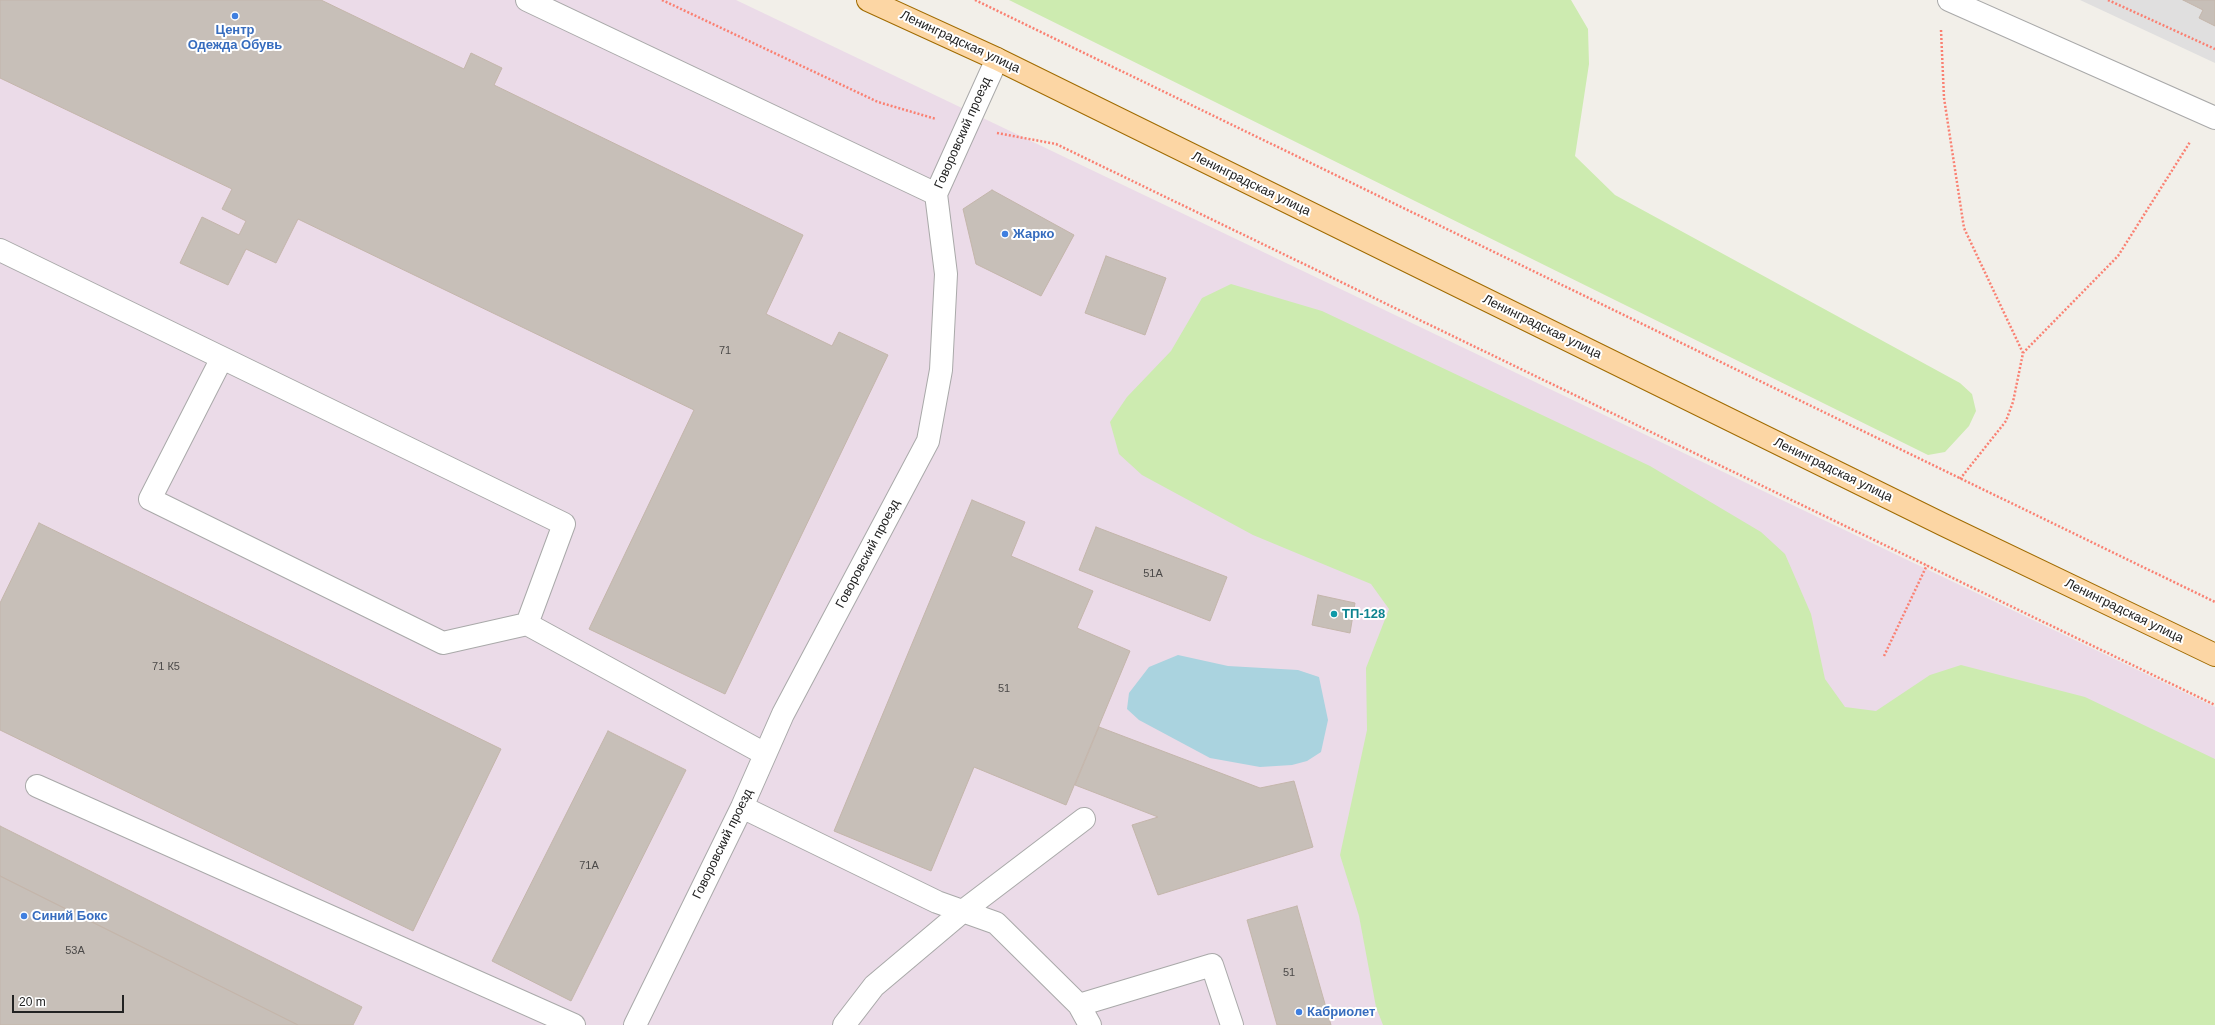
<!DOCTYPE html>
<html>
<head>
<meta charset="utf-8">
<style>
	body { margin:0 }
	#map { position:relative; width:2215px; height:1025px; overflow:hidden; background:#f2efe9; font-family:Helvetica,sans-serif }
	canvas { display:block }
	.scale { position:absolute; left:12px; top:995px; width:112px; height:18px; box-sizing:border-box; border:2px solid #222; border-top:0; padding-left:5px; font-size:12px; line-height:14px; white-space:nowrap; color:#222; -webkit-text-stroke:3px #fff; paint-order:stroke }
</style>
</head>
<body>
<div id="map">
<canvas width="2215" height="1025"></canvas>
<div class="scale">20 m</div>
</div>
<script>
const ctx = document.querySelector('canvas').getContext('2d');
ctx.lineJoin = 'round';
function fill(path, color) { ctx.fillStyle = color; ctx.fill(path, 'evenodd'); }
const shape = rows => new Path2D(rows.map(r => 'M' + r).join(''));
function stroke(path, color, width, dash) { ctx.strokeStyle = color; ctx.lineWidth = width; ctx.lineCap = dash ? 'butt' : 'round'; ctx.setLineDash(dash || []); ctx.stroke(path); }
function label(font, color, halo, rows, align = 'center') {
  ctx.font = font + ' Helvetica,sans-serif'; ctx.lineWidth = 4; ctx.setLineDash([]); ctx.textBaseline = 'middle'; ctx.strokeStyle = halo; ctx.fillStyle = color; for (const [text, x, y, turn = 0] of rows) {
    ctx.save(); ctx.translate(x, y); ctx.rotate((+turn || 0) * Math.PI / 180); ctx.textAlign = isNaN(turn) ? turn : align; if (halo) ctx.strokeText(text, 0, 0); ctx.fillText(text, 0, 0); ctx.restore();
  }
}
const residential = shape([
	[2080,0,2215,0,2215,63]
]);
const industrial = shape([
	[0,0,736,0,2215,707,2215,1025,0,1025]
]);
const grass = shape([
	[1009,0,1571,0,1588,29,1589,64,1575,156,1615,195,1960,383,1972,394,1976,411,1969,426,1945,452,1928,455],
	[1231,284,1322,311,1650,466,1761,532,1785,554,1811,614,1825,679,1845,707,1876,711,1930,675,1961,665,2085,697,2215,759,2215,1025,1383,1025,1376,1007,1359,916,1340,855,1367,730,1366,668,1389,609,1371,584,1253,535,1142,475,1119,454,1110,422,1127,397,1171,351,1202,298]
]);
const water = shape([
	[1178,655,1228,666,1298,670,1319,677,1328,720,1321,752,1307,761,1292,765,1260,767,1210,758,1139,720,1127,709,1129,693,1149,667]
]);
const building = shape([
	[0,0,321,0,464,69,471,53,502,68,494,85,803,235,766,314,832,346,839,332,888,355,725,694,589,629,694,410,298,219,276,263,246,249,228,285,180,263,202,217,239,235,246,221,222,209,232,189,0,78,0,0],
	[2183,0,2215,0,2215,26,2199,18,2203,10,2183,0],
	[992,190,1074,235,1041,296,976,264,963,209,992,190],
	[1106,256,1166,278,1145,335,1085,313,1106,256],
	[972,500,1025,522,1011,556,1093,591,1077,628,1130,651,1066,805,974,767,931,871,834,831,972,500],
	[39,523,501,749,413,931,0,730,0,603,39,523],
	[1096,527,1227,577,1210,621,1079,570,1096,527],
	[1318,595,1355,603,1350,633,1312,625,1318,595],
	[1099,727,1260,788,1294,781,1313,847,1158,895,1132,825,1158,817,1075,785,1099,727],
	[608,731,686,770,571,1001,492,961,608,731],
	[0,826,362,1007,353,1025,298,1025,0,876,0,826],
	[0,876,298,1025,0,1025,0,876],
	[1297,906,1331,1025,1277,1025,1247,920,1297,906]
]);
const path = shape([
	[662,0,878,102,936,119],
	[975,0,2215,602],
	[2108,0,2215,49],
	[1941,30,1944,98,1964,228,2023,353],
	[997,133,1056,144,2215,705],
	[1960,479,2006,421,2013,402,2023,353,2118,256,2190,142],
	[1884,656,1927,565]
]);
const minor = shape([
	[527,0,936,194],
	[1949,0,2215,118],
	[0,250,564,524,527,624],
	[222,358,150,499,443,643,527,624,765,754],
	[37,786,574,1025],
	[742,807,937,902,996,923,1079,1005,1212,965,1232,1025],
	[1079,1005,1090,1025],
	[635,1025,742,807,783,714,928,441,941,370,946,274,936,194,997,59],
	[844,1025,874,986,963,911,1084,819]
]);
const major = shape([
	[868,0,997,59,1944,525,2215,655]
]);
const markers = [
	[235,16,4,"#3f7fe0"],
	[1005,234,4,"#3f7fe0"],
	[1334,614,4,"#0f9aa8"],
	[24,916,4,"#3f7fe0"],
	[1299,1012,4,"#3f7fe0"]
];
const numberNames = [
	["71",725,351],
	["51А",1153,574],
	["71 К5",166,667],
	["51",1004,689],
	["71А",589,866],
	["53А",75,951],
	["51",1289,973]
];
const shopNames = [
	["Центр",235,30,"center"],
	["Одежда Обувь",235,45,"center"],
	["Жарко",1013,234],
	["Синий Бокс",32,916],
	["Кабриолет",1307,1012]
];
const streetNames = [
	["Ленинградская улица",960,42,25],
	["Говоровский проезд",963,133,-66],
	["Ленинградская улица",1251,184,26],
	["Ленинградская улица",1542,327,26],
	["Ленинградская улица",1833,470,26],
	["Говоровский проезд",868,554,-62],
	["Ленинградская улица",2124,611,26],
	["Говоровский проезд",723,844,-64]
];
const cultureNames = [
	["ТП-128",1342,614]
];
fill(residential, '#e0dfdf');
fill(industrial, '#ebdbe8');
fill(grass, '#cdebb0');
fill(water, '#aad3df');
fill(building, '#c7bfb8');
stroke(building, '#c4b6ab', 1);
stroke(minor, '#a9a9a9', 24);
stroke(major, '#a06b00', 24);
stroke(path, '#fa8072', 2.5, [2, 2]);
stroke(minor, '#fff', 22);
stroke(major, '#fcd6a4', 22);
for (const [x, y, r, color] of markers) { const dot = new Path2D(); dot.arc(x, y, r, 0, 2 * Math.PI); ctx.fillStyle = color; ctx.fill(dot); stroke(dot, '#fff', 1.5); }
label('11px', '#4b4948', null, numberNames);
label('bold 13px', '#366cbe', '#fff', shopNames, 'left');
label('13px', '#222', '#fff', streetNames);
label('bold 13px', '#0d838f', '#fff', cultureNames, 'left');
</script>
</body>
</html>
